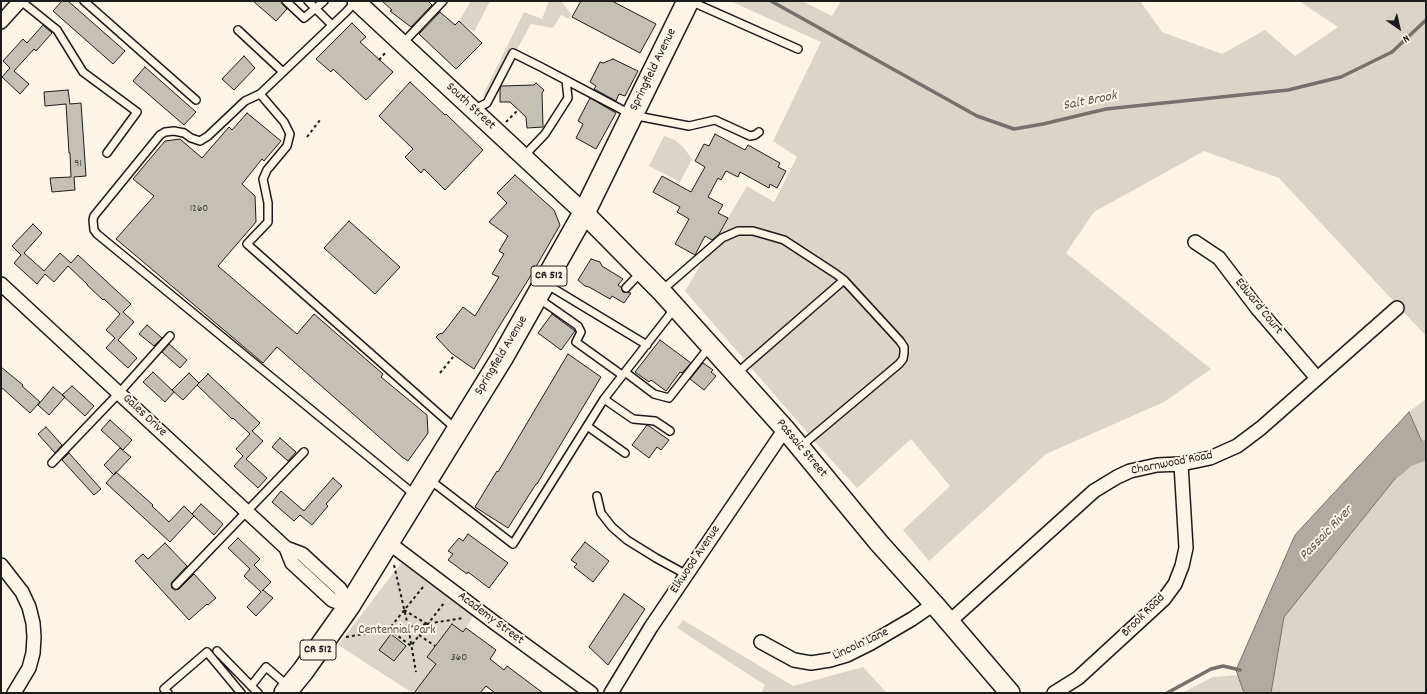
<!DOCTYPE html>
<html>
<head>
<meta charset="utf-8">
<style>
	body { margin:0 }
	#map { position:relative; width:1427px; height:694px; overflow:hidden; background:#fcf5e5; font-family:Dekko,sans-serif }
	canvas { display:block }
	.frame { position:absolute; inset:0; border:2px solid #1c1c1c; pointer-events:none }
	.north { position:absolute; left:1379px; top:8px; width:40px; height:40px; -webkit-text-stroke:3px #fcf5e5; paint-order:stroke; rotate:146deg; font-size:11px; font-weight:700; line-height:16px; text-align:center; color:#1c1c1c }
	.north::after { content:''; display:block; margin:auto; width:14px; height:18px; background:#1c1c1c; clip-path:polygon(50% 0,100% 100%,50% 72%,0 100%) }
</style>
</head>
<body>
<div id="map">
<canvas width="1427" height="694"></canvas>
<div class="frame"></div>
<div class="north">N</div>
</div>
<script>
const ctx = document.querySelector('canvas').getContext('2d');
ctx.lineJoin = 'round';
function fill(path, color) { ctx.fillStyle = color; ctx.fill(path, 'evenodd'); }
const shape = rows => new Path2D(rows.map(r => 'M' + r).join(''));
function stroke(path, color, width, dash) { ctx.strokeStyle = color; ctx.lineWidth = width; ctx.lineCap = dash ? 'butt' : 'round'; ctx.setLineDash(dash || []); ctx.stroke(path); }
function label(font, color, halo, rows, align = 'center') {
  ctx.font = font + ' Dekko,sans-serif'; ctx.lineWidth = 4; ctx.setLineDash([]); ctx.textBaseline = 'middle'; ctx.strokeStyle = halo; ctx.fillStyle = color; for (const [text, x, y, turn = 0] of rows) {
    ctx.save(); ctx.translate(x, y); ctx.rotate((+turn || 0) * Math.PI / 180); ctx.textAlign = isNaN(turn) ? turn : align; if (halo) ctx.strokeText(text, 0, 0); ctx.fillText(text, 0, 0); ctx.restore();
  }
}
const green = shape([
	[471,1,490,1,474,32,459,21],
	[549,1,561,1,571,14,569,19,561,15,553,28,531,24,487,103,483,95,524,12,542,19],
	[730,1,802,1,832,16,841,1,1140,1,1162,32,1222,54,1265,30,1295,56,1338,27,1299,1,1426,1,1426,336,1279,178,1204,151,1094,212,1066,253,1211,369,1164,402,1046,454,929,561,903,530,950,486,911,439,857,488,824,452,685,291,747,186,774,202,797,157,773,141,821,42],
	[664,136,675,140,684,148,692,159,680,182,649,166],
	[1426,399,1426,693,1271,693,1284,617,1423,444,1409,412],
	[402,562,475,614,463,632,452,624,427,657,436,664,416,690,411,692,338,645],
	[683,620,793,686,863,667,887,693,761,693,765,685,677,628],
	[1238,675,1244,693,1182,693,1213,677]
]);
const water = shape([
	[1409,412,1423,444,1284,617,1271,693,1244,693,1236,670,1295,535,1409,412]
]);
const stream = shape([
	[771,1,977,116,1014,129,1043,124,1106,109,1288,90,1341,77,1392,52,1426,20],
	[1167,693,1211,669,1223,666,1240,670]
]);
const river = shape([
	[1394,468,1406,457,1426,450]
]);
const building = shape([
	[62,1,68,1,125,51,113,64,53,11,62,1],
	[253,1,280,1,287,9,276,21,253,1],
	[382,1,428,1,432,5,411,27,390,11,392,10,382,1],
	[581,1,612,1,656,24,640,53,572,17,581,1],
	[440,12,455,25,459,21,482,43,456,69,419,34,440,12],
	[352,23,366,37,360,42,393,72,366,100,333,69,331,72,316,59,352,23],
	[43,25,52,33,36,51,34,49,14,71,29,84,20,94,2,77,10,68,3,61,23,39,27,43,43,25],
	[244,56,255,68,234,90,222,79,244,56],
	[613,59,638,71,625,96,619,94,616,101,594,89,596,86,590,82,600,62,603,63,613,59],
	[145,67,196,112,184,125,133,81,145,67],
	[410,82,445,115,446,114,483,150,445,190,424,169,421,173,405,157,413,149,379,116,410,82],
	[536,83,544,90,542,93,543,127,527,128,526,117,510,102,500,102,500,89,501,86,534,85,536,83],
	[68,90,70,104,81,103,86,176,74,177,75,190,52,192,50,178,71,177,70,153,69,153,66,104,45,106,44,92,68,90],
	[590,98,616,113,596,149,576,138,583,124,578,121,590,98],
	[247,113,281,141,264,161,262,159,242,184,255,196,256,222,218,266,297,334,314,314,383,374,381,377,427,415,428,433,408,461,402,457,277,347,263,363,116,239,154,196,133,179,165,141,180,139,202,158,229,127,232,130,247,113],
	[715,134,745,150,748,145,780,163,778,167,786,171,777,188,770,184,769,188,740,172,738,177,726,171,721,180,718,178,708,197,723,205,718,213,728,218,719,234,712,240,705,236,695,255,675,244,689,219,677,212,680,207,653,192,662,176,691,192,705,167,695,161,704,144,709,146,715,134],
	[515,175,554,210,560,225,533,272,497,330,474,369,451,353,436,337,439,334,443,333,463,307,475,316,499,277,492,274,504,254,499,251,508,236,489,222,507,203,497,193,515,175],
	[349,221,400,267,375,294,324,248,349,221],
	[33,224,42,233,24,253,44,271,60,253,71,263,78,255,131,304,123,312,134,322,118,340,137,358,128,368,106,348,115,338,106,330,120,314,104,299,103,300,87,285,87,284,68,266,54,282,45,274,37,284,14,263,21,255,12,246,33,224],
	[591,259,600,262,602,266,623,279,618,285,621,287,623,292,631,293,624,303,612,296,610,299,589,287,585,286,578,280,591,259],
	[552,314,575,331,561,350,538,333,552,314],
	[147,325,162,338,154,346,139,334,147,325],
	[660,340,691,363,682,373,680,372,666,391,651,380,649,382,635,372,660,340],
	[169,344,187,360,180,368,162,352,169,344],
	[568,354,601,377,537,484,536,484,508,528,475,507,497,471,498,472,568,354],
	[703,363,713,370,711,372,716,376,704,390,690,379,703,363],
	[1,367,23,385,22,386,40,402,30,413,1,387,1,367],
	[153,372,174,392,165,402,143,382,153,372],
	[189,373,199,383,183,400,172,390,189,373],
	[208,374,260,423,252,431,263,441,246,459,267,478,258,488,234,466,243,456,236,449,250,434,233,418,232,419,197,385,208,374],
	[72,386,94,406,85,416,62,395,72,386],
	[53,387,65,397,49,415,38,405,53,387],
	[110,420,132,440,123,450,101,430,110,420],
	[647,425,649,426,669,440,661,450,657,447,649,458,632,445,647,425],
	[46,427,62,445,55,453,38,434,46,427],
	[280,438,296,452,288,461,272,447,280,438],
	[120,448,131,457,114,475,104,465,120,448],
	[69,453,101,489,94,495,62,460,69,453],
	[116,472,153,505,152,506,169,522,184,506,194,516,170,542,106,483,116,472],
	[333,478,342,486,326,504,328,506,312,525,300,515,294,521,272,502,281,491,304,511,333,478],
	[201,504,223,524,214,535,192,514,201,504],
	[468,534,508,563,489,588,468,572,467,574,448,560,453,554,448,551,459,538,463,541,468,534],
	[238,538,260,559,254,565,271,582,262,591,263,590,273,598,256,616,247,607,261,592,244,576,250,569,228,548,238,538],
	[585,542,609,561,593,582,574,567,577,564,571,560,585,542],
	[165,543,187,566,172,582,171,584,172,588,175,590,179,589,194,574,216,598,208,605,207,604,189,620,135,561,143,554,148,559,165,543],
	[624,594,645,609,608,665,589,647,624,594],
	[452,624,463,632,466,628,496,650,490,659,504,670,507,666,543,693,495,693,486,686,480,693,414,693,436,664,427,657,452,624],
	[391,634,406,646,394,661,379,650,391,634]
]);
const path = shape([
	[379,60,386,52],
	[506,122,518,110],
	[307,137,320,120],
	[440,373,453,357],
	[394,565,408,626,416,672],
	[423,587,389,629,411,646,444,603],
	[404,610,427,624],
	[419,635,435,646],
	[346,637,463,618]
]);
const service = shape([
	[21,1,57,30,83,72,137,112,107,153],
	[84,1,196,100],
	[286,1,304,18,324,1],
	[308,1,332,25],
	[356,1,346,12,260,94,284,122,290,134,287,146,267,170,263,179,268,203,268,222,247,244,456,429],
	[690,1,798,49],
	[238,30,282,71],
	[402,44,443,1],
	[260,94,245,101,208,136,200,141,191,138,184,133,174,131,165,132,160,135,94,216,93,220,94,230,97,234,415,495],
	[473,110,487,103,513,53,541,67,632,115,689,126,715,120,750,136,755,135,759,132],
	[523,157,545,134,568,98,566,80],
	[546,284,647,345],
	[626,288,642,271],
	[661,291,722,238,738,231,753,231,784,240,836,274,844,280,900,341,904,347,904,353,903,359,899,364,800,447],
	[538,298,578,326,581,332,576,342,622,375],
	[625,372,654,394,669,398,710,346],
	[737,373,844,280],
	[604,399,633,419,655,421,670,431],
	[587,426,625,453],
	[52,463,119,393,170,336],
	[430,480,513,544,604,399,675,308],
	[597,496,601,513,612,527,627,540,656,558,687,575],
	[176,585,304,452],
	[217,651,258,693],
	[251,686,266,667,288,686],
	[168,693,164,689,207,652,241,693]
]);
const minor = shape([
	[1,22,20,1],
	[1195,242,1219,258,1257,308,1317,378],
	[1,284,286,548,292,563,332,600,349,606],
	[389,543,495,623,591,693],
	[286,548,302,554,340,589,349,606],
	[1,565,22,592,29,607,33,623,34,637,33,653,29,668,14,693],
	[949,622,1094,491,1117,477,1130,471,1157,465,1181,464,1196,461,1210,458,1237,446,1261,428,1397,308],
	[761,642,794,660,811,663,830,660,847,655,871,643,912,619,934,604],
	[611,693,651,627,785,429],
	[1054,693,1078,678,1164,599,1175,584,1182,566,1186,548,1181,464]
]);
const tertiary = shape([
	[356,1,584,213]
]);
const secondary = shape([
	[584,213,661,291,785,429,879,543,934,604,1010,693]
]);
const primary = shape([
	[285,693,303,671,349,606,502,358,584,213,688,1]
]);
const numberNames = [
	["91",78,164],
	["1260",199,209],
	["360",459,658]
];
const shields = [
	[549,276,36],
	[318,650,36]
];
const shieldNames = [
	["CR 512",549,276],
	["CR 512",318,650]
];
const streetNames = [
	["Springfield Avenue",654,70,-64],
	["South Street",470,107,43],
	["Edward Court",1258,307,51],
	["Springfield Avenue",502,356,-59],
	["Gales Drive",144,416,43],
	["Passaic Street",801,449,50],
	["Charnwood Road",1172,464,-11],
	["Elkwood Avenue",696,560,-56],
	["Brook Road",1144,616,-45],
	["Academy Street",490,619,37],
	["Lincoln Lane",861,645,-25]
];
const parkNames = [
	["Centennial Park",397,631]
];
const waterNames = [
	["Salt Brook",1090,102,-11],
	["Passaic River",1327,534,-46]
];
fill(green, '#dbd5c8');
fill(water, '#b0aba1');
stroke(water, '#75726c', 1);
stroke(stream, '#75726c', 3.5);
stroke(river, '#b0aba1', 20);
fill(building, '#c4c0b3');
stroke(building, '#1c1c1c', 1);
stroke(service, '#1c1c1c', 10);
stroke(minor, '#1c1c1c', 16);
stroke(tertiary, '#1c1c1c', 20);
stroke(secondary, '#1c1c1c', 22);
stroke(primary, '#1c1c1c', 24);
stroke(path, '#1c1c1c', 2, [3, 3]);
stroke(service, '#fcf5e5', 7);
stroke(minor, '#fcf5e5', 13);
stroke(tertiary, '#fcf5e5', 17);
stroke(secondary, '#fcf5e5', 19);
stroke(primary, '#fcf5e5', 21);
label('11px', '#464542', null, numberNames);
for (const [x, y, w] of shields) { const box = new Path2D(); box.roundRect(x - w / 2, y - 10, w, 20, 3); ctx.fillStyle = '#fcf5e5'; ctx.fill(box); stroke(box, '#1c1c1c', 1); }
label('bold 12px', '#1c1c1c', null, shieldNames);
label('13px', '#1c1c1c', '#fcf5e5', streetNames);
label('13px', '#555450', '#fcf5e5', parkNames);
label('italic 14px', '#575551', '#fcf5e5', waterNames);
</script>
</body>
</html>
